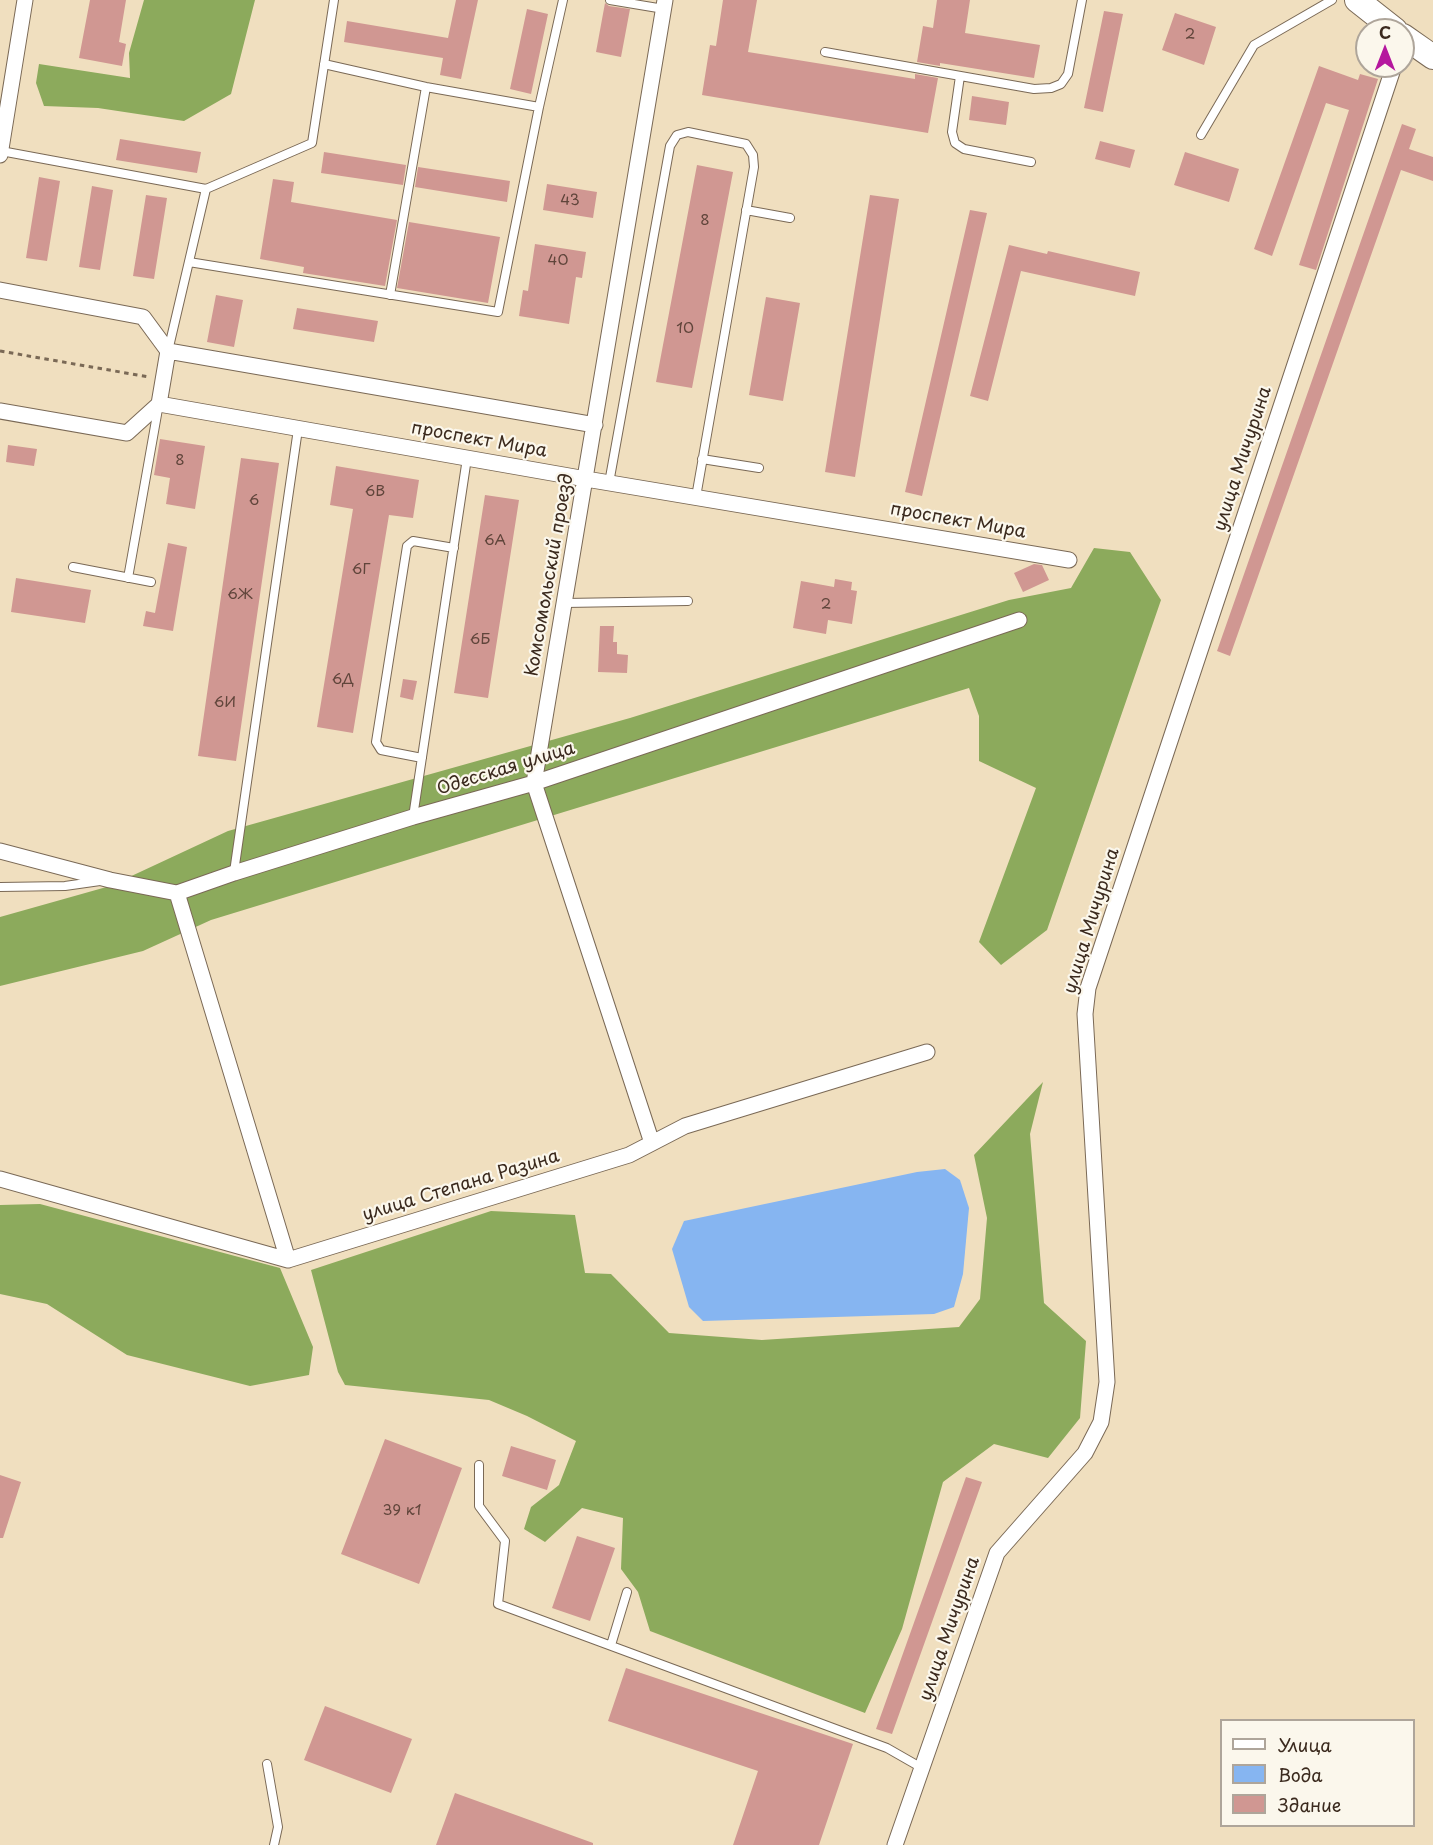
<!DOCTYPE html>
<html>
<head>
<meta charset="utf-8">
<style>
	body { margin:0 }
	#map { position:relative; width:1433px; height:1845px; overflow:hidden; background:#f0dfbf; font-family:"Playpen Sans",sans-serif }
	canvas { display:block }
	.legend { position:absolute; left:1220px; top:1719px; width:195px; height:108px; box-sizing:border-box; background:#fbf7ec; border:2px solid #aea59a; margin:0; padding:8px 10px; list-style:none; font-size:18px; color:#3b2a1e }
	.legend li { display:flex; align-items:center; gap:12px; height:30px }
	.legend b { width:30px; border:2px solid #aea59a }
	.north { position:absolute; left:1355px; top:18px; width:60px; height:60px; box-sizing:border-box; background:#fbf7ec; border:2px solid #aea59a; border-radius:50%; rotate:0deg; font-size:16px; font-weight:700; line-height:24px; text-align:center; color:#3b2a1e }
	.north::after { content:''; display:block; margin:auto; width:21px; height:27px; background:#b5179e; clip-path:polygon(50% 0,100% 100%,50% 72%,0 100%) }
</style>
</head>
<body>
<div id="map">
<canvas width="1433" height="1845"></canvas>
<ul class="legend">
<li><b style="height:8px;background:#fff"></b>Улица</li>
<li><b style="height:16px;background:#86b5f1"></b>Вода</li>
<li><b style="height:16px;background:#d09792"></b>Здание</li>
</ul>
<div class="north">С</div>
</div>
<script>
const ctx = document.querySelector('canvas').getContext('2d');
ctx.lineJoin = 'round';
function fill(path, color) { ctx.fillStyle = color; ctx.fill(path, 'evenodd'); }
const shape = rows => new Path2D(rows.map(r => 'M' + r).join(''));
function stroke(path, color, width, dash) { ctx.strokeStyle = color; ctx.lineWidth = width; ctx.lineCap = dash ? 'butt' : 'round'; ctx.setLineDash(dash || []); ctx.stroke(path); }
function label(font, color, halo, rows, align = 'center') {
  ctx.font = font + ' "Playpen Sans",sans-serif'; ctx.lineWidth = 4.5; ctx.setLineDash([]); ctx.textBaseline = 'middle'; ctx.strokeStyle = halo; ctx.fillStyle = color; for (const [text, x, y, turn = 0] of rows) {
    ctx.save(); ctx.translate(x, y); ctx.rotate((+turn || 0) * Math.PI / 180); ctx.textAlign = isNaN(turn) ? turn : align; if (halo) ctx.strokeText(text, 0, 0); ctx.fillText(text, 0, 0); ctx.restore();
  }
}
const forest = shape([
	[144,0,255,0,231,94,184,121,98,108,44,106,36,83,39,64,130,78,129,53],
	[1094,548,1130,552,1161,600,1047,930,1001,965,979,942,1036,788,979,761,979,716,969,688,211,920,143,951,0,986,0,917,110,886,228,831,630,718,1009,600,1071,588],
	[1043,1082,1030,1134,1044,1303,1086,1341,1080,1418,1048,1458,994,1444,943,1482,902,1629,865,1713,650,1631,638,1592,621,1569,623,1518,582,1508,545,1542,524,1529,531,1507,559,1485,576,1441,527,1416,489,1400,345,1385,338,1372,311,1270,491,1211,575,1215,585,1273,611,1274,669,1333,762,1340,959,1327,980,1299,987,1218,974,1155],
	[40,1204,280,1268,313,1347,309,1375,250,1386,127,1355,47,1304,0,1294,0,1205]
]);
const water = shape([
	[945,1169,960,1180,969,1208,963,1274,954,1307,934,1314,703,1321,689,1307,672,1249,684,1221,917,1172]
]);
const building = shape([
	[90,0,126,0,119,42,126,44,122,66,79,58],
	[456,0,478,0,461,79,440,75,443,58,344,42,347,21,448,38],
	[723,0,757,0,748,52,915,79,915,74,938,78,928,133,702,95,710,45,716,46],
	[937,0,970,0,965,33,1040,45,1034,78,940,63,940,66,917,62,923,26,933,28],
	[605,3,609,6,630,9,621,57,596,52],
	[527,9,548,14,531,94,510,89],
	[1104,11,1123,14,1103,112,1084,108],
	[1175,13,1216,27,1204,65,1162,50],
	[1319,66,1358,80,1360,74,1378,79,1316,270,1299,265,1349,110,1326,103,1272,256,1254,249],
	[972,96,1009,102,1006,125,969,120],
	[1402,124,1416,129,1409,149,1433,157,1433,181,1401,170,1230,656,1217,651],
	[120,139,201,152,197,173,116,160],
	[1100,141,1135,150,1130,168,1095,159],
	[324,152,406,165,403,185,321,173],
	[1185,152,1239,169,1229,202,1174,185],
	[697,165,733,172,692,388,656,382],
	[418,167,510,181,507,202,415,187],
	[39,177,60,181,47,261,26,258],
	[273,179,294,182,291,202,397,220,385,286,303,273,304,267,260,259],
	[547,184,597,192,593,218,543,210],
	[92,186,113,190,100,270,79,267],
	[146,195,167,198,154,279,133,276],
	[870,195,899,199,855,477,825,472],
	[970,210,987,213,922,496,905,492],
	[409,222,500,237,488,303,397,288],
	[535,244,586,252,582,278,576,277,569,324,519,316,523,290,528,291],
	[1009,245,1047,254,1048,251,1140,272,1135,296,1021,271,988,401,970,396],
	[216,295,243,300,234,347,207,342],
	[766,297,800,303,783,401,749,395],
	[297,308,378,321,374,342,293,329],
	[160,439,205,446,195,509,166,504,170,478,154,475],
	[8,445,37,449,34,466,6,462],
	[241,458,279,463,236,761,198,756],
	[336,466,419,480,413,518,389,515,353,733,317,727,353,509,330,505],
	[485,495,519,500,488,698,454,693],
	[168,543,187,547,173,631,143,626,146,611,155,613],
	[1034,564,1042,565,1049,580,1023,592,1014,573],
	[16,578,91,590,85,623,11,612],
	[835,579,852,582,851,590,857,591,852,624,828,620,826,634,793,628,801,581,834,587],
	[600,626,614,626,613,642,617,642,617,654,628,655,627,673,598,672],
	[403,679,417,681,413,700,400,697],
	[385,1439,462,1468,419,1584,341,1554],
	[511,1446,556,1460,547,1490,502,1476],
	[0,1475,21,1482,3,1538,0,1538],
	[966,1477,982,1482,892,1734,876,1729],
	[577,1536,615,1548,590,1621,552,1608],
	[626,1668,853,1744,819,1845,733,1845,758,1771,608,1721],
	[325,1706,412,1739,391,1793,304,1760],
	[455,1793,593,1843,593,1845,436,1845]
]);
const path = shape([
	[0,351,149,377]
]);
const lane = shape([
	[610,0,664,9],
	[825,52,1034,89,1051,88,1061,84,1068,74,1082,0],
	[324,64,426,87,539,107],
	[960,76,952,132,955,143,964,149,1031,162],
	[1201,135,1254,45,1332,0],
	[1,151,206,189,312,143,334,0],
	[746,210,790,218],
	[189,262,498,312,539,107,563,0],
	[390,295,426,87],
	[168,351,206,189],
	[702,459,759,468],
	[609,483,670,146,677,135,688,132,746,144,753,155,754,167,696,497],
	[73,567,151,582],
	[128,578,158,409],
	[565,603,688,601],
	[422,758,381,750,376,742,407,546,413,541,454,548],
	[413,817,467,458],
	[234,872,298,429],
	[0,887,65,886,100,881],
	[479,1465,479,1506,505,1541,498,1604,887,1748,922,1768],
	[611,1645,627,1592],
	[267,1764,278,1827,274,1845]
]);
const street = shape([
	[0,155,25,0],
	[0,290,143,317,168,351,595,425],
	[159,404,168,351],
	[0,411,127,433,159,404,586,479,1069,560],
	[0,851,110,880,177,893,234,873,413,817,534,783,1019,620],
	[177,893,288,1260],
	[652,1143,534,783,665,0],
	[0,1179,288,1260,629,1155,685,1126,927,1052],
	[895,1845,997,1553,1085,1453,1101,1422,1107,1382,1085,1014,1088,988,1394,66]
]);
const primary = shape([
	[1357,0,1395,30],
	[1403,36,1433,57]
]);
const numberNames = [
	["2",1190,35],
	["43",570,201],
	["8",705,221],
	["40",558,261],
	["10",685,329],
	["8",180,461],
	["6В",375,492],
	["6",254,501],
	["6А",495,541],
	["6Г",361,570],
	["6Ж",240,595],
	["2",826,605],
	["6Б",480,640],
	["6Д",343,680],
	["6И",225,703],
	["39 к1",402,1511]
];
const streetNames = [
	["проспект Мира",479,440,10],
	["улица Мичурина",1243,459,-72],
	["проспект Мира",958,521,10],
	["Комсомольский проезд",550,575,-80],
	["Одесская улица",506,769,-17],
	["улица Мичурина",1092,921,-73],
	["улица Степана Разина",461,1186,-17],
	["улица Мичурина",950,1629,-71]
];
fill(forest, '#8caa5c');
fill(water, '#86b5f1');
fill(building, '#d09792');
stroke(lane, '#7a6956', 10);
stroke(street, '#7a6956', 17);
stroke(primary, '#7a6956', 26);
stroke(path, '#7a6956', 3, [4.5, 4.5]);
stroke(lane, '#fff', 8);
stroke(street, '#fff', 15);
stroke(primary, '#fff', 24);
label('15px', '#60453b', null, numberNames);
label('18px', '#3b2a1e', '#fbf7ec', streetNames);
</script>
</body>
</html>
